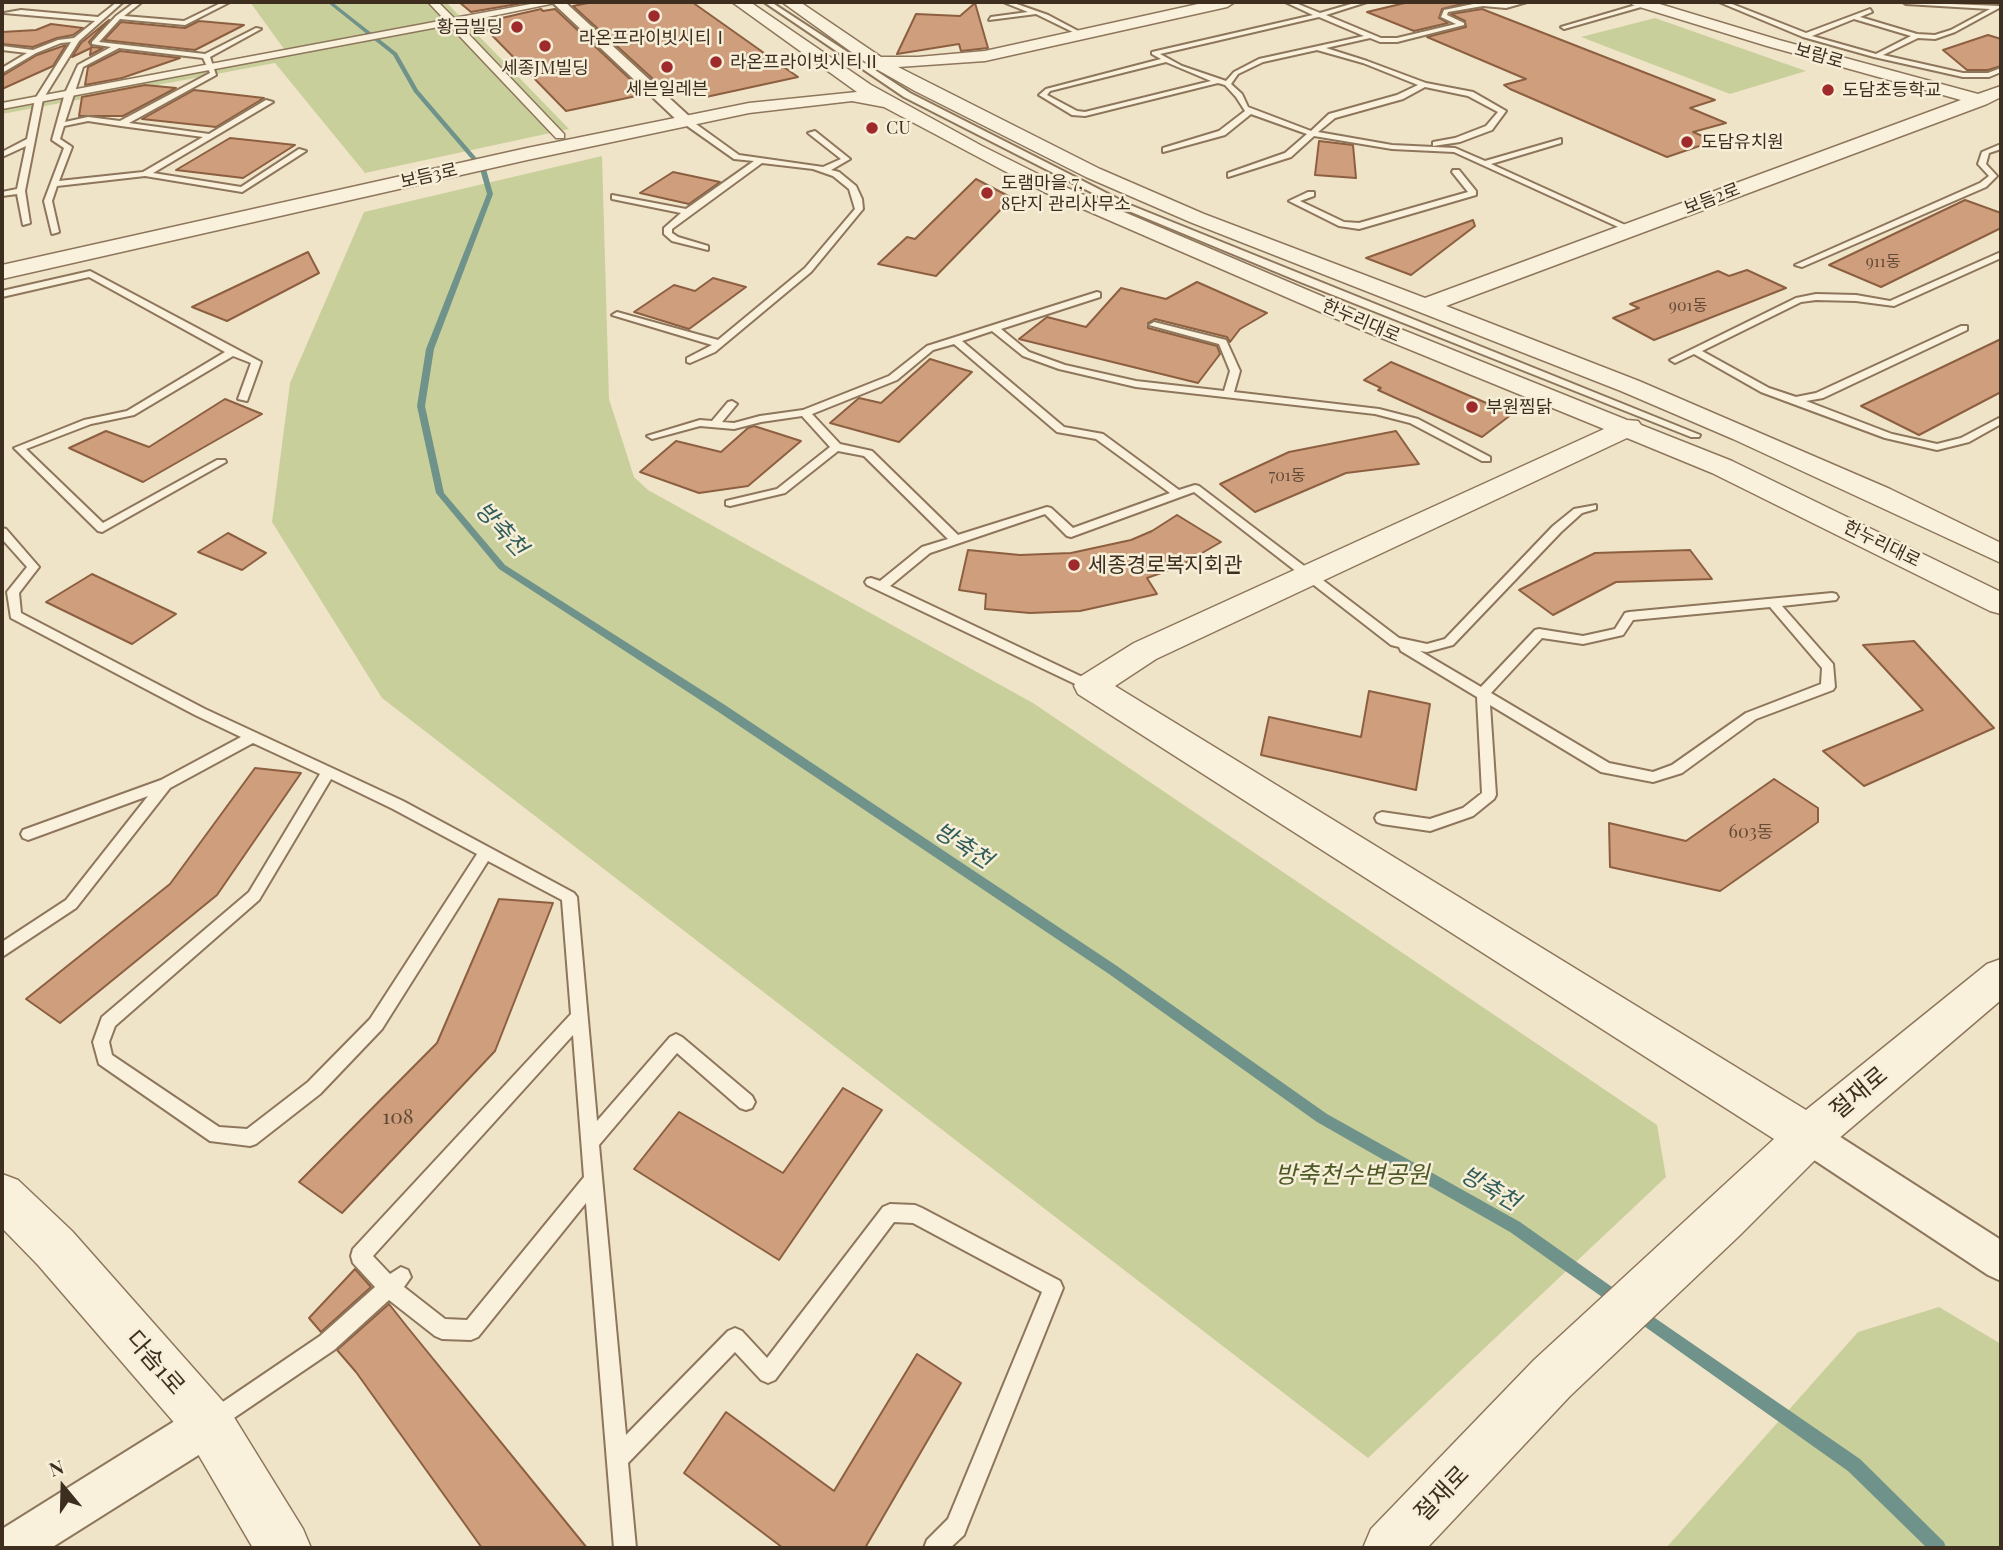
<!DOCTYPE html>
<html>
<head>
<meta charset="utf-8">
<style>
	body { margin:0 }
	#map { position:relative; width:2003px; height:1550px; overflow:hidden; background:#f0e4c8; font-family:"Playfair Display",serif }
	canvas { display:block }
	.frame { position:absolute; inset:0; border:4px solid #3d2e20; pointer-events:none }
	.north { position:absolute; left:28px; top:1452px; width:70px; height:70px; -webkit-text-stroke:5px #f7eed8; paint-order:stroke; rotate:341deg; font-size:19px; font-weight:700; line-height:28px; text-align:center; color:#3d2e20 }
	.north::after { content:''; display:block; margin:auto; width:24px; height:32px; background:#3d2e20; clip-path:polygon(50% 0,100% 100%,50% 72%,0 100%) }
</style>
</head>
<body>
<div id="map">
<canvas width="2003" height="1550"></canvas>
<div class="frame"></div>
<div class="north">N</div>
</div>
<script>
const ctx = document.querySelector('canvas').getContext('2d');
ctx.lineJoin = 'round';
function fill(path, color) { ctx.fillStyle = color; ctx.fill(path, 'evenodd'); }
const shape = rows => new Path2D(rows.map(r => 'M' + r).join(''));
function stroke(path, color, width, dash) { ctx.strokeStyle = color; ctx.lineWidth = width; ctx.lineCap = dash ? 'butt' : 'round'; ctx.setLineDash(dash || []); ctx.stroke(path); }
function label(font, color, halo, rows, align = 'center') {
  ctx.font = font + ' "Playfair Display","Noto Sans KR",serif'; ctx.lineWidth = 5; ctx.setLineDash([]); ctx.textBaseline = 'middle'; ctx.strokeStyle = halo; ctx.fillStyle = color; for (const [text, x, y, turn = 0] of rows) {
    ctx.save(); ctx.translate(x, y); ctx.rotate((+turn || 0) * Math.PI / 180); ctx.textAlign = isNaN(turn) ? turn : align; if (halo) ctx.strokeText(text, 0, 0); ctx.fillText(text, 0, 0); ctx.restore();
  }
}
const green = shape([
	[250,2,446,2,569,129,365,173,275,63,2,114,2,101,284,49],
	[1655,18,1806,71,1730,94,1581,37],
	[602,156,609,399,634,477,648,490,1033,703,1657,1125,1666,1177,1368,1458,382,698,272,522,290,383,364,212],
	[1939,1307,2001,1344,2001,1548,1666,1548,1858,1332]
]);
const stream = shape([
	[327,2,332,2,397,53,418,90,486,169,493,194,434,349,425,406,444,493,505,565,725,705,1117,966,1327,1114,1520,1222,1622,1294,1624,1299,1622,1304,1617,1306,1612,1304,1510,1232,1317,1122,1109,974,717,711,499,569,436,493,417,406,426,349,487,194,480,169,414,92,393,55,327,2],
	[1639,1307,1860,1459,1944,1542,1946,1548,1927,1548,1848,1471,1634,1319,1632,1314,1634,1309,1639,1307]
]);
const building = shape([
	[459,2,529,2,471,12,459,2],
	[593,2,692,2,798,77,706,97,696,95,685,86,665,90,573,6,593,2],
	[1409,2,1463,2,1466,3,1442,9,1439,18,1448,23,1414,31,1367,12,1409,2],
	[975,3,988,48,961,51,959,44,897,54,916,14,960,16,975,3],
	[541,9,543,11,555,9,646,94,566,111,480,23,541,9],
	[1482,9,1715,100,1690,108,1726,123,1693,132,1714,141,1667,157,1510,89,1504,85,1526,79,1427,37,1466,27,1465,21,1451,14,1482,9],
	[109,20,89,42,92,47,103,48,90,55,91,48,72,57,81,43,109,20],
	[199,21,244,25,195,50,104,40,121,22,185,28,199,21],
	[51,24,83,28,73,35,57,38,33,47,2,44,2,32,36,30,51,24],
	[1988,35,2001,39,2001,66,1988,70,1967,70,1943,50,1988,35],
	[66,45,53,66,2,89,2,76,37,55,66,45],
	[120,51,180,58,122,78,85,85,88,67,120,51],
	[145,85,176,88,123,116,79,116,82,97,145,85],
	[194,90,264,98,216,127,142,119,194,90],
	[230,138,295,145,243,178,176,170,230,138],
	[1319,141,1353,145,1356,178,1315,175,1319,141],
	[673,172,720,182,689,204,640,193,673,172],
	[976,179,1012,198,936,276,878,264,907,237,915,239,976,179],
	[1965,200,2001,213,2001,228,1881,287,1829,265,1965,200],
	[1473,220,1475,226,1411,275,1366,258,1473,220],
	[308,252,319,273,227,321,192,307,308,252],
	[1747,270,1786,288,1654,340,1613,318,1639,308,1630,304,1718,271,1729,276,1747,270],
	[713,278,746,287,689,329,634,312,674,285,695,291,713,278],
	[1197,282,1267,313,1240,329,1230,342,1227,337,1155,319,1148,323,1148,328,1217,346,1220,354,1198,383,1019,339,1047,317,1086,327,1121,288,1166,299,1197,282],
	[2001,339,2001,392,1919,435,1861,406,2001,339],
	[930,359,972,372,899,442,830,423,859,398,881,403,930,359],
	[1391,362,1512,414,1482,437,1378,390,1381,388,1364,380,1391,362],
	[225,399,262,414,143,482,69,448,106,431,149,447,225,399],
	[754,426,801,441,748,486,699,493,640,472,676,441,721,452,748,428,754,426],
	[1396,431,1419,464,1346,473,1255,512,1220,484,1289,452,1396,431],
	[1177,515,1221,542,1178,567,1147,578,1157,594,1080,611,1030,613,985,609,986,594,959,590,968,550,1020,555,1071,553,1131,540,1152,531,1177,515],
	[228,533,266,553,242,570,198,552,228,533],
	[1690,550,1712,579,1616,582,1553,615,1519,590,1595,553,1690,550],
	[92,574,176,614,132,644,46,602,92,574],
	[1914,641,1994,728,1864,786,1823,751,1923,710,1863,645,1914,641],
	[1369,691,1430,704,1416,790,1261,755,1269,717,1361,737,1369,691],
	[255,768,301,773,217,895,60,1023,26,999,170,884,255,768],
	[1774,779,1818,808,1818,822,1720,891,1610,867,1609,823,1686,841,1774,779],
	[499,899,553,903,495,1051,342,1213,299,1182,437,1043,499,899],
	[843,1088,882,1110,779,1260,634,1169,679,1112,783,1173,843,1088],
	[355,1269,371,1287,321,1332,309,1318,355,1269],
	[389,1304,408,1328,587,1548,482,1548,356,1372,337,1350,389,1304],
	[917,1354,961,1383,865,1548,783,1548,684,1473,726,1412,834,1491,917,1354]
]);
const service = shape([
	[117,2,123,2,79,41,43,99,25,191,30,223,23,225,17,194,2,196,2,192,17,189,26,146,2,157,2,152,27,139,35,99,71,42,61,43,36,53,2,73,2,68,27,53,2,50,2,46,33,50,58,40,74,38,95,21,4,13,21,10,98,17,117,2],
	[135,2,142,2,124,16,184,21,223,2,230,2,185,25,120,19,99,42,205,54,256,28,261,29,210,57,216,75,129,123,209,134,266,100,273,102,153,173,241,187,299,149,306,151,242,192,145,176,57,186,52,201,59,232,52,234,44,201,64,148,52,140,65,93,78,65,111,47,92,44,92,42,116,16,135,2],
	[119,48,203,58,210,73,120,121,88,117,65,122,83,67,119,48],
	[88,121,121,126,203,137,143,172,59,181,72,147,60,139,64,126,88,121],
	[764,2,771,2,910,93,1130,205,1700,435,1699,437,1691,437,1298,281,1124,209,904,97,764,2],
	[1003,2,1011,2,1048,15,1082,33,1077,34,1036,14,989,20,991,17,1028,12,1003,2],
	[1285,2,1293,2,1320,13,1358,2,1367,2,1326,15,1381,38,1397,38,1456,24,1441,17,1444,10,1483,2,1506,4,1527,2,1506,8,1483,6,1448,12,1447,15,1464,23,1464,25,1397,42,1380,42,1370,38,1326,48,1367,61,1426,83,1473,92,1506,111,1492,130,1460,142,1433,146,1433,142,1455,138,1486,126,1498,112,1468,96,1425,87,1403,99,1335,118,1318,132,1392,145,1455,148,1485,161,1561,139,1561,143,1491,164,1634,229,1627,231,1454,152,1392,149,1314,136,1291,157,1228,177,1228,173,1285,153,1307,134,1251,114,1225,135,1163,152,1163,148,1219,131,1245,111,1236,97,1225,85,1218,83,1085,116,1072,115,1039,95,1046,89,1161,59,1152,54,1152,52,1313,15,1285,2],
	[1319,17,1364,36,1259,59,1234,72,1226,81,1182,66,1160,54,1319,17],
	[1317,50,1363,63,1418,85,1397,95,1329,114,1311,131,1248,107,1242,94,1231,84,1238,74,1263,62,1317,50],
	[1166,62,1211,81,1085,112,1077,111,1047,95,1050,91,1166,62],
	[1646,2,1648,5,1564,29,1561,27,1646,2],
	[1719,2,1727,2,1806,33,1870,9,1872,12,1860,17,1917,34,1935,35,1951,30,1990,9,1906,4,1903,2,1999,6,1999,8,1955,32,1935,39,1918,38,1883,55,1963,73,1988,73,2001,68,2001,72,1989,77,1963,77,1874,57,1803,37,1719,2],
	[1854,19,1911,36,1876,54,1812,36,1854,19],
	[683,119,689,119,739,155,823,167,841,159,808,133,815,131,850,159,831,170,839,172,856,186,862,199,863,209,811,272,715,352,690,363,687,362,687,358,712,345,612,315,617,312,718,340,805,268,855,209,849,189,833,176,813,169,762,163,672,229,672,233,678,237,708,246,708,250,672,241,664,234,664,228,681,213,612,199,612,195,686,209,754,161,734,159,683,123,683,119],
	[2001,144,2001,149,1989,153,1986,164,1997,176,1986,187,1802,267,1795,265,1980,183,1989,176,1978,164,1982,152,2001,144],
	[1453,170,1459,170,1476,191,1476,195,1359,229,1339,226,1289,201,1308,192,1314,192,1314,196,1300,201,1344,222,1359,223,1468,192,1452,172,1453,170],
	[2001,252,2001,258,1894,306,1856,301,1816,300,1801,302,1702,351,1769,388,1796,397,1816,393,1961,326,1967,326,1967,330,1823,398,1806,401,1892,434,1937,444,1961,438,2001,417,2001,424,1969,442,1937,450,1885,438,1761,392,1694,354,1675,363,1670,360,1796,298,1816,294,1856,295,1890,301,2001,252],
	[90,271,261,362,247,401,238,399,251,363,233,356,134,415,91,424,26,449,103,523,217,460,225,460,226,462,102,532,98,531,14,448,84,420,127,411,225,352,89,277,2,297,2,291,90,271],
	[1097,292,1100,293,1100,297,1001,329,1029,352,1065,365,1136,381,1224,391,1230,371,1219,344,1149,325,1154,322,1226,340,1240,371,1234,392,1379,409,1418,419,1490,457,1490,461,1482,461,1410,423,1375,414,1136,387,1059,369,1023,356,992,331,962,341,1064,427,1103,434,1179,490,1195,485,1199,486,1399,638,1427,644,1445,639,1553,526,1574,509,1596,505,1596,509,1582,513,1561,532,1453,645,1427,652,1420,651,1481,687,1535,630,1539,629,1583,636,1615,629,1625,613,1629,612,1832,593,1836,594,1838,597,1836,600,1782,606,1833,664,1835,687,1833,690,1756,719,1682,773,1653,782,1601,772,1490,705,1496,795,1494,799,1473,816,1430,831,1382,824,1377,822,1375,818,1377,814,1382,812,1430,819,1463,808,1482,793,1477,697,1401,651,1399,647,1391,645,1194,492,1071,537,1067,536,1045,514,930,553,890,586,1095,683,1097,686,1095,689,1090,691,867,585,865,582,867,579,871,578,880,581,922,547,948,539,864,456,838,451,785,493,730,506,726,505,726,501,777,489,830,447,802,416,761,422,734,429,700,426,652,439,647,436,700,420,712,421,728,402,732,401,737,404,722,422,734,423,760,416,803,410,889,376,927,346,1097,292],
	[954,344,1057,432,1096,439,1170,493,1073,528,1051,508,1047,507,958,535,872,451,840,444,812,414,897,380,933,350,954,344],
	[1770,607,1822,668,1821,684,1746,713,1672,765,1653,772,1609,763,1491,693,1542,638,1583,644,1623,635,1633,620,1770,607],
	[2,528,6,529,39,567,19,593,21,613,205,709,403,801,574,893,577,897,597,1121,670,1037,676,1034,682,1037,752,1096,755,1102,752,1108,746,1110,740,1108,677,1053,599,1145,626,1435,728,1331,735,1328,742,1331,767,1358,883,1207,890,1204,915,1205,922,1208,1060,1281,1063,1288,967,1527,964,1535,950,1548,924,1548,927,1540,948,1519,1042,1292,913,1223,894,1222,775,1380,768,1383,761,1380,735,1352,628,1463,636,1548,614,1548,586,1203,478,1337,471,1340,442,1339,435,1336,389,1300,334,1350,222,1426,215,1429,208,1426,205,1419,208,1412,320,1336,375,1287,353,1263,351,1256,353,1249,571,1014,562,900,488,861,382,1029,320,1094,256,1144,250,1146,210,1141,99,1064,93,1042,102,1017,249,892,320,774,253,743,170,788,76,908,2,957,2,942,66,900,148,796,28,840,23,838,21,834,23,830,161,780,241,737,195,715,11,618,7,592,27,567,2,539,2,528],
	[331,779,393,809,477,854,370,1019,308,1082,247,1129,219,1127,112,1055,109,1042,115,1026,259,900,331,779],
	[573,1035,584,1177,467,1320,445,1319,404,1287,411,1277,408,1270,401,1267,390,1274,373,1256,573,1035]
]);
const pedestrian = shape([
	[428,2,438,2,454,18,542,2,560,2,458,23,564,134,564,138,556,138,449,25,2,109,2,103,445,20,428,2]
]);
const minor = shape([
	[552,2,565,2,691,118,693,121,691,124,681,124,552,2],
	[1808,1119,1820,1124,2001,1240,2001,1281,1988,1275,1796,1148,1790,1136,1796,1124,1808,1119],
	[209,1403,224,1409,230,1424,224,1439,51,1548,2,1548,2,1529,194,1409,209,1403]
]);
const tertiary = shape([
	[732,2,750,2,871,85,982,146,1058,184,1378,320,1627,420,1638,421,1641,425,1732,461,2001,592,2001,614,1990,611,1712,473,1627,438,1156,659,1115,686,1806,1110,1987,964,2001,959,2001,1000,1824,1151,1739,1236,1570,1396,1427,1548,1363,1548,1371,1529,1534,1360,1774,1139,1078,694,1074,686,1078,678,1134,643,1604,429,1362,330,1044,192,884,107,852,101,749,113,527,160,2,279,2,265,527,148,749,103,857,92,732,2],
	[782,2,800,2,881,57,918,57,985,51,1207,2,1235,2,1227,7,985,61,898,67,1100,169,1204,214,1425,298,1961,100,1767,46,1633,5,1630,2,1653,2,1779,40,1978,94,2001,86,2001,97,1987,104,1446,306,1639,381,1890,489,2001,543,2001,563,1733,439,1621,391,1190,222,1086,177,915,91,871,66,782,2],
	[2,1174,18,1180,72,1231,227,1406,303,1529,311,1548,253,1548,191,1442,38,1265,2,1228,2,1174]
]);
const markers = [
	[654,16,7,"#9e2a2b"],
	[517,27,7,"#9e2a2b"],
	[545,46,7,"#9e2a2b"],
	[716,62,7,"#9e2a2b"],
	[667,67,7,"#9e2a2b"],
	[1828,90,7,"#9e2a2b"],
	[872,128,7,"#9e2a2b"],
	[1687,142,7,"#9e2a2b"],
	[987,193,7,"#9e2a2b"],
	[1472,407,7,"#9e2a2b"],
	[1074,565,7,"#9e2a2b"]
];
const farNumbernames = [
	["911동",1883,262],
	["901동",1688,306],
	["701동",1287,476]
];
const farPoinames = [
	["황금빌딩",503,27,"right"],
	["라온프라이빗시티Ⅰ",654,38,"center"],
	["라온프라이빗시티Ⅱ",730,62],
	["세종JM빌딩",545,68,"center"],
	["세븐일레븐",667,89,"center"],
	["도담초등학교",1842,90],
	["CU",886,128],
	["도담유치원",1701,142],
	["도램마을 7,",1001,183],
	["8단지 관리사무소",1001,204],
	["부원찜닭",1486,407]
];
const farStreetnames = [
	["보람로",1819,56,16],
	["보듬3로",429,176,-13],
	["보듬2로",1712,199,-21],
	["한누리대로",1361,321,23],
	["한누리대로",1882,544,26]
];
const numberNames = [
	["603동",1751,832]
];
const poiNames = [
	["세종경로복지회관",1088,565]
];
const nearNumbernames = [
	["108",398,1117]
];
const waterNames = [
	["방축천",501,529,47],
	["방축천",963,846,33],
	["방축천",1490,1189,30]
];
const nearStreetnames = [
	["절재로",1859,1093,-40],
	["다솜1로",155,1363,49],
	["절재로",1442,1494,-46]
];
const nearParknames = [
	["방축천수변공원",1352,1176]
];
fill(green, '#c9cf9b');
fill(stream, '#6f938a');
fill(building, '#cf9f7d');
stroke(building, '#8d5f41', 2);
stroke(service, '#8d765c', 4);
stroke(pedestrian, '#8d765c', 3);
stroke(minor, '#8d765c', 4);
stroke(tertiary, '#8d765c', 3);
fill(service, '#faf1dc');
fill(pedestrian, '#faf1dc');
fill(minor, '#faf1dc');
fill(tertiary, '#faf1dc');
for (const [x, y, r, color] of markers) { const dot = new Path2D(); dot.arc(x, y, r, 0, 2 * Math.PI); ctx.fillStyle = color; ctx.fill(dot); stroke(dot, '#f7eed8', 2.5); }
label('16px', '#624a37', null, farNumbernames);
label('18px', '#3d2e20', '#f7eed8', farPoinames, 'left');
label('18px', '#3d2e20', '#f7eed8', farStreetnames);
label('18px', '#624a37', null, numberNames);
label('21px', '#3d2e20', '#f7eed8', poiNames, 'left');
label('21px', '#624a37', null, nearNumbernames);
label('italic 23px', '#2f5d5a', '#f7eed8', waterNames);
label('24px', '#3d2e20', '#f7eed8', nearStreetnames);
label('italic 24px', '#4d5a26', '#f7eed8', nearParknames);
</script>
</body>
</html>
